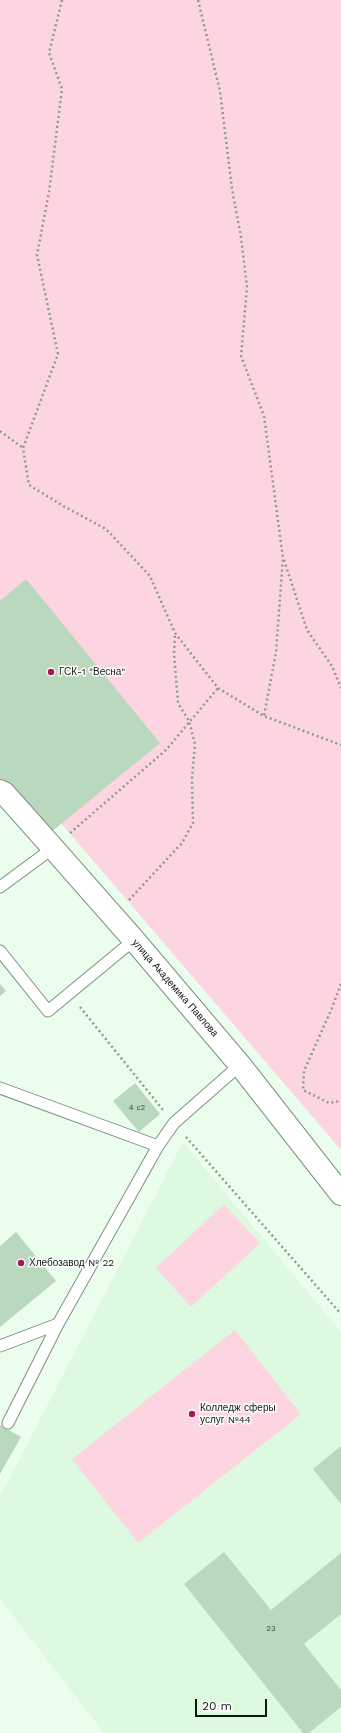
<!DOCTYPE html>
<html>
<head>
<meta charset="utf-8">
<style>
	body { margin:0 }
	#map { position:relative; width:341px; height:1733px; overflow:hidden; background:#ebfeee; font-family:"Work Sans",sans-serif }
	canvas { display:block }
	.scale { position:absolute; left:195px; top:1699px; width:72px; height:18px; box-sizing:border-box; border:2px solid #0f1710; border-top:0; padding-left:5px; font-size:12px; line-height:14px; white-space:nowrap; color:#0f1710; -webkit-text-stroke:3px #fff; paint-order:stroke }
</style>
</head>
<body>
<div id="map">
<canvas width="341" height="1733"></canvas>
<div class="scale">20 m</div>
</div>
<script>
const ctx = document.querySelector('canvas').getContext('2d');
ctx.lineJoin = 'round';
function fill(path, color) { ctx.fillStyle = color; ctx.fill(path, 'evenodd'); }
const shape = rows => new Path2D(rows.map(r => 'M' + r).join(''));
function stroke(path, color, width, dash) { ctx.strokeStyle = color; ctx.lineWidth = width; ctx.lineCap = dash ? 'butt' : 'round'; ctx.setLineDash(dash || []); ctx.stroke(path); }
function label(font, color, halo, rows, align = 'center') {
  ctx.font = font + ' "Work Sans",sans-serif'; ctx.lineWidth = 3; ctx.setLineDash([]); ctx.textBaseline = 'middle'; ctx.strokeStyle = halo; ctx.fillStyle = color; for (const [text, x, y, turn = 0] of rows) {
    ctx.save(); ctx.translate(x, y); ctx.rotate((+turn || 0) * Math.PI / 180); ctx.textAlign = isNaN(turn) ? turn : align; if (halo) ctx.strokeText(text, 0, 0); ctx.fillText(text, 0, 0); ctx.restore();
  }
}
const built = shape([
	[183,1142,341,1332,341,1733,104,1733,0,1599,0,1497]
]);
const green = shape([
	[0,0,341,0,341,1150,0,752],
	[224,1204,260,1243,191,1307,156,1268],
	[235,1330,301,1414,138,1543,72,1459]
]);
const building = shape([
	[26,579,160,743,45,837,0,782,0,601],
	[0,984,6,991,0,996],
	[135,1083,160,1114,139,1132,113,1101],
	[16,1232,56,1281,0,1327,0,1246],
	[0,1425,21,1437,0,1474],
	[341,1446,341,1504,313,1469],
	[224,1552,271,1610,341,1553,341,1614,304,1644,341,1690,341,1707,309,1733,303,1733,184,1584]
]);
const path = shape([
	[62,0,49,53,62,89,49,192,37,255,58,354,23,448,29,485,65,507,106,529,150,576,175,633,218,688,264,716,341,745],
	[198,0,220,91,232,189,241,237,247,287,241,356,264,416,283,558,276,652,264,716],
	[0,431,23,448],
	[284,560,307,630,332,666,341,688],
	[70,833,166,750,218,688],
	[129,900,182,843,193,823,192,778,195,744,189,721,178,703,174,654,175,633],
	[341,984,332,1008,304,1071,303,1090,329,1103,341,1101],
	[80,1007,163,1110],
	[186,1137,341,1314]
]);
const lane = shape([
	[0,887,53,848],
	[0,951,48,1011,134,940],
	[0,1088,158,1146,174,1123,240,1065],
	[0,1346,58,1324],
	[8,1423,58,1324,158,1146]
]);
const street = shape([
	[0,791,4,793,53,848,134,940,240,1065,341,1194]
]);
const markers = [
	[51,672,4,"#a4175d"],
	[21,1263,4,"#a4175d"],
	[192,1414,4,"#a4175d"]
];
const numberNames = [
	["4 с2",137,1108],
	["23",271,1629]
];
const poiNames = [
	["ГСК-1 \"Весна\"",59,672],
	["Хлебозавод № 22",29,1263],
	["Колледж сферы",200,1408],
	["услуг №44",200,1420]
];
const streetNames = [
	["улица Академика Павлова",175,988,49]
];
fill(built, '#ddfae1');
fill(green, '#fdd5e1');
fill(building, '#b9d8bd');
stroke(lane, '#7d9280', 13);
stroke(street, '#7d9280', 24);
stroke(path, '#8d9b8f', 2.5, [2, 3]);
stroke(lane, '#fff', 11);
stroke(street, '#fff', 22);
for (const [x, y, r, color] of markers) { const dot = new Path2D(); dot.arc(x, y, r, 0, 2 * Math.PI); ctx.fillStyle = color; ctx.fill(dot); stroke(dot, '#fff', 1.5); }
label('8px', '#3a473b', null, numberNames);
label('10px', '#0f1710', '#fff', poiNames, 'left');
label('10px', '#0f1710', '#fff', streetNames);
</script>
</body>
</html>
